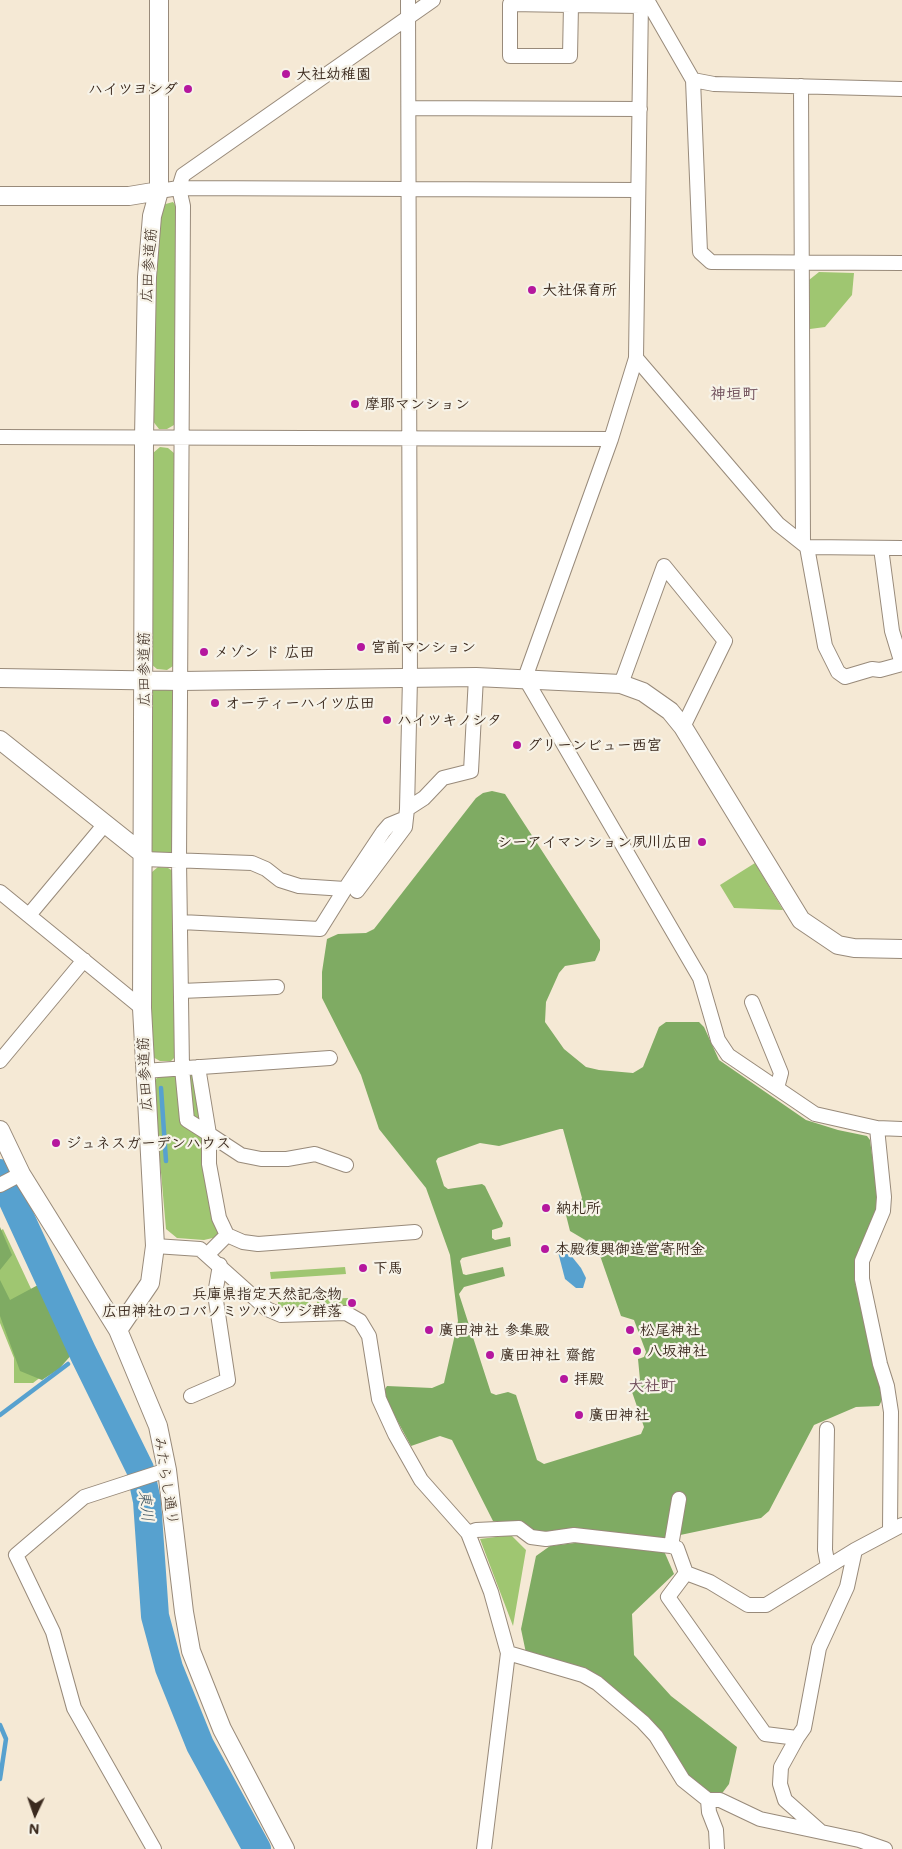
<!DOCTYPE html>
<html>
<head>
<meta charset="utf-8">
<style>
	body { margin:0 }
	#map { position:relative; width:902px; height:1849px; overflow:hidden; background:#f5e9d5; font-family:Mali,sans-serif }
	canvas { display:block }
	.north { position:absolute; left:10px; top:1789px; width:50px; height:50px; -webkit-text-stroke:4px #f7f3e8; paint-order:stroke; rotate:183deg; font-size:14px; font-weight:700; line-height:20px; text-align:center; color:#3b2a1e }
	.north::after { content:''; display:block; margin:auto; width:18px; height:22px; background:#3b2a1e; clip-path:polygon(50% 0,100% 100%,50% 72%,0 100%) }
</style>
</head>
<body>
<div id="map">
<canvas width="902" height="1849"></canvas>
<div class="north">N</div>
</div>
<script>
const ctx = document.querySelector('canvas').getContext('2d');
ctx.lineJoin = 'round';
function fill(path, color) { ctx.fillStyle = color; ctx.fill(path, 'evenodd'); }
const shape = rows => new Path2D(rows.map(r => 'M' + r).join(''));
function stroke(path, color, width, dash) { ctx.strokeStyle = color; ctx.lineWidth = width; ctx.lineCap = dash ? 'butt' : 'round'; ctx.setLineDash(dash || []); ctx.stroke(path); }
function label(font, color, halo, rows, align = 'center') {
  ctx.font = font + ' Mali,"Klee One",sans-serif'; ctx.lineWidth = 4.5; ctx.setLineDash([]); ctx.textBaseline = 'middle'; ctx.strokeStyle = halo; ctx.fillStyle = color; for (const [text, x, y, turn = 0] of rows) {
    ctx.save(); ctx.translate(x, y); ctx.rotate((+turn || 0) * Math.PI / 180); ctx.textAlign = isNaN(turn) ? turn : align; if (halo) ctx.strokeText(text, 0, 0); ctx.fillText(text, 0, 0); ctx.restore();
  }
}
const green = shape([
	[173,202,176,206,174,425,167,429,159,429,152,420,154,280,162,205],
	[819,272,854,273,852,295,825,327,810,329,809,280],
	[160,447,168,448,174,453,173,666,167,670,157,669,151,664,153,453],
	[154,688,172,689,173,693,173,851,170,854,154,853,151,850,151,693],
	[755,863,783,910,734,908,720,885],
	[158,867,168,868,173,871,177,1055,171,1061,160,1061,151,1056,152,872],
	[192,1075,197,1083,219,1233,217,1237,204,1240,177,1238,166,1229,153,1082,159,1076],
	[3,1229,64,1359,33,1383,14,1383,14,1358,0,1323,0,1231],
	[345,1267,346,1274,271,1279,270,1272],
	[348,1298,348,1305,317,1306,317,1299],
	[309,1301,309,1307,278,1308,278,1302],
	[511,1535,526,1550,513,1626,480,1539]
]);
const forest = shape([
	[492,791,505,794,600,940,600,950,595,961,565,966,559,973,546,1002,545,1022,564,1049,586,1067,599,1070,633,1073,643,1067,659,1027,666,1022,699,1022,704,1027,719,1060,806,1120,838,1130,867,1136,870,1140,879,1207,856,1262,855,1283,882,1390,881,1402,879,1406,856,1407,814,1425,769,1511,761,1518,666,1538,660,1541,550,1535,531,1533,521,1523,493,1521,452,1440,440,1436,411,1446,385,1398,385,1389,387,1386,432,1388,444,1383,458,1321,450,1255,426,1188,379,1129,361,1075,322,998,322,972,327,939,338,934,366,933,374,929,476,798,483,793],
	[560,1129,563,1129,582,1198,580,1202,564,1207,570,1231,597,1247,621,1316,634,1320,646,1352,644,1357,638,1359,640,1380,634,1383,631,1389,644,1427,641,1434,544,1464,537,1460,516,1395,508,1392,496,1395,491,1393,459,1294,464,1287,505,1276,503,1267,466,1275,463,1274,460,1261,462,1258,511,1246,510,1237,495,1240,492,1238,492,1230,502,1227,503,1223,485,1186,482,1184,448,1189,444,1186,436,1161,438,1158,480,1143,499,1146],
	[0,1227,12,1255,0,1270],
	[0,1280,10,1300,38,1285,73,1353,59,1369,42,1380,20,1371,0,1316],
	[583,1542,664,1551,674,1574,632,1614,634,1655,671,1696,737,1747,729,1784,720,1796,711,1796,686,1778,586,1671,526,1653,521,1629,536,1556,550,1546]
]);
const water = shape([
	[560,1247,565,1248,581,1268,586,1278,583,1288,576,1288,565,1279,558,1252]
]);
const stream = shape([
	[161,1088,166,1161],
	[0,1415,68,1364],
	[0,1725,6,1739,0,1779]
]);
const river = shape([
	[0,1173,83,1353,140,1469,147,1501,155,1616,169,1668,200,1745,257,1849]
]);
const minor = shape([
	[408,0,410,678,407,809,424,798,443,778,471,771,476,677],
	[641,0,636,358,611,439,525,678,700,978,718,1040,728,1055,815,1114,877,1128,902,1129],
	[647,0,693,80,714,84,902,89],
	[571,5,570,56,510,56,510,4,571,5,641,6],
	[693,80,700,252,711,262,902,263],
	[801,86,803,543],
	[410,108,640,109],
	[159,191,179,188,638,190],
	[636,358,778,524,807,547,902,548],
	[0,437,611,439],
	[807,547,825,646,838,672,845,677,872,669,880,670,902,664,892,631,881,548],
	[621,684,664,566,725,641,683,727],
	[143,859,252,863,266,869,280,880,299,886,345,889,320,929,181,922],
	[345,889,383,832,389,825,406,818,407,809],
	[357,891,405,827,406,818],
	[0,892,142,1008],
	[29,915,105,824],
	[181,991,277,987],
	[752,1002,781,1073,777,1088],
	[0,1061,84,960],
	[198,1067,209,1134,241,1155,261,1159,287,1159,315,1154,346,1165],
	[144,1071,330,1058],
	[877,1128,884,1197,883,1211,862,1261,862,1279,880,1364,887,1386,891,1412,890,1530],
	[0,1185,21,1174],
	[227,1235,219,1218,209,1164,209,1134,187,1120,182,1068,179,860,183,206,179,188,183,175,433,0],
	[155,1246,200,1249,267,1309,281,1315,346,1313,360,1321,369,1336,379,1399,395,1434,421,1480,468,1533,491,1592,508,1653,484,1849],
	[208,1254,227,1235,243,1242,258,1244,415,1232],
	[191,1396,228,1380,215,1294,220,1265],
	[827,1429,825,1550,828,1566],
	[468,1533,476,1530,519,1528,531,1537,546,1539,574,1535,671,1546,677,1548,686,1573,710,1582,748,1605,766,1605,855,1550,902,1525],
	[671,1546,679,1499],
	[686,1573,668,1597,765,1734,797,1738,781,1767,780,1784,785,1800,820,1831],
	[508,1653,583,1675,597,1683,643,1722,656,1736,683,1780,708,1800,720,1800,760,1819,859,1840,885,1849],
	[797,1738,804,1728,819,1648,847,1587,855,1550],
	[708,1800,709,1812,716,1830,717,1849],
	[154,1849,74,1708,53,1632,16,1555,84,1497,167,1470]
]);
const tertiary = shape([
	[0,196,129,196,159,191],
	[0,678,181,681,476,677,621,684,643,692,670,711,683,727,801,920,838,945,854,948,902,949],
	[0,740,143,854],
	[0,1130,21,1174,118,1330,158,1426,167,1470,184,1612,191,1651,222,1729,285,1849],
	[118,1330,150,1283,155,1246,142,1008,144,437,147,277,152,216,159,191,159,0]
]);
const markers = [
	[286,74,5,"#b5179e"],
	[188,89,5,"#b5179e"],
	[532,290,5,"#b5179e"],
	[355,404,5,"#b5179e"],
	[361,647,5,"#b5179e"],
	[204,652,5,"#b5179e"],
	[215,703,5,"#b5179e"],
	[387,720,5,"#b5179e"],
	[517,745,5,"#b5179e"],
	[702,842,5,"#b5179e"],
	[56,1143,5,"#b5179e"],
	[546,1208,5,"#b5179e"],
	[545,1249,5,"#b5179e"],
	[363,1268,5,"#b5179e"],
	[352,1303,5,"#b5179e"],
	[429,1330,5,"#b5179e"],
	[630,1330,5,"#b5179e"],
	[637,1351,5,"#b5179e"],
	[490,1355,5,"#b5179e"],
	[564,1379,5,"#b5179e"],
	[579,1415,5,"#b5179e"]
];
const poiNames = [
	["大社幼稚園",296,74],
	["ハイツヨシダ",178,89,"right"],
	["大社保育所",542,290],
	["摩耶マンション",365,404],
	["宮前マンション",371,647],
	["メゾン ド 広田",214,652],
	["オーティーハイツ広田",225,703],
	["ハイツキノシタ",397,720],
	["グリーンビュー西宮",527,745],
	["シーアイマンション夙川広田",692,842,"right"],
	["ジュネスガーデンハウス",66,1143],
	["納札所",556,1208],
	["本殿復興御造営寄附金",555,1249],
	["下馬",373,1268],
	["兵庫県指定天然記念物",342,1294,"right"],
	["広田神社のコバノミツバツツジ群落",342,1311,"right"],
	["廣田神社 参集殿",439,1330],
	["松尾神社",640,1330],
	["八坂神社",647,1351],
	["廣田神社 齋館",500,1355],
	["拝殿",574,1379],
	["廣田神社",589,1415]
];
const streetNames = [
	["広田参道筋",149,265,-86],
	["広田参道筋",144,669,-90],
	["広田参道筋",145,1074,-93],
	["みたらし通り",166,1481,81]
];
const neighbourhoodNames = [
	["神垣町",734,394],
	["大社町",652,1386]
];
const waterNames = [
	["東川",146,1506,83]
];
fill(green, '#9fc671');
fill(forest, '#7fab63');
fill(water, '#57a1cf');
stroke(stream, '#57a1cf', 4.5);
stroke(river, '#57a1cf', 28);
stroke(minor, '#988a7a', 16);
stroke(tertiary, '#988a7a', 20);
stroke(minor, '#fff', 14);
stroke(tertiary, '#fff', 18);
for (const [x, y, r, color] of markers) { const dot = new Path2D(); dot.arc(x, y, r, 0, 2 * Math.PI); ctx.fillStyle = color; ctx.fill(dot); stroke(dot, '#f7f3e8', 2); }
label('bold 15px', '#3b2a1e', '#f7f3e8', poiNames, 'left');
label('15px', '#3b2a1e', '#f7f3e8', streetNames);
label('bold 16px', '#704f5b', '#f7f3e8', neighbourhoodNames);
label('italic 16px', '#465a65', '#f7f3e8', waterNames);
</script>
</body>
</html>
